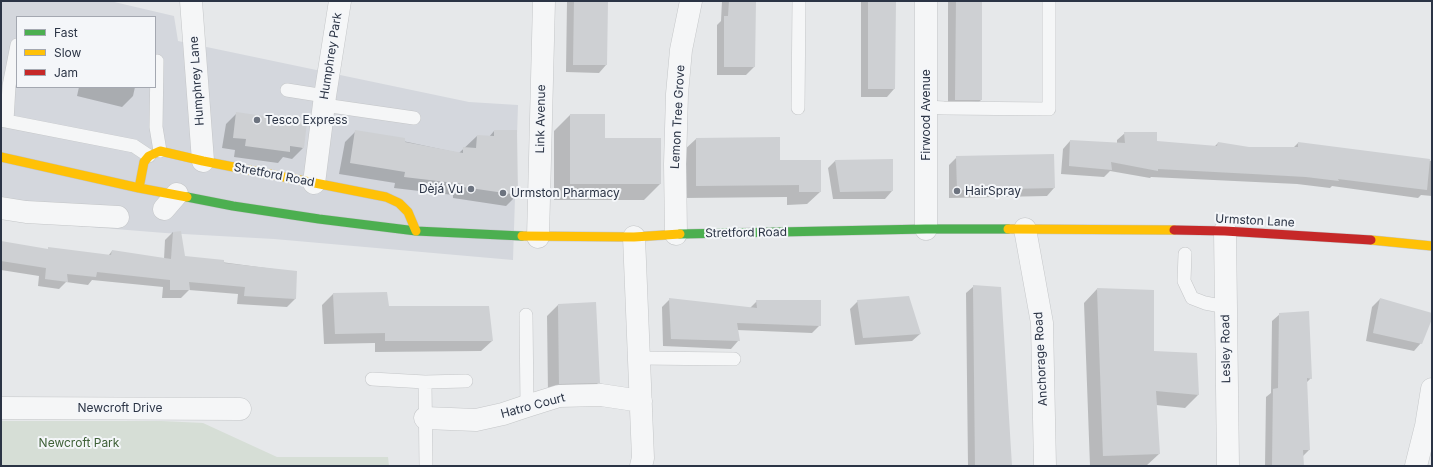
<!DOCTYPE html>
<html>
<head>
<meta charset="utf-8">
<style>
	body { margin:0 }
	#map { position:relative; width:1433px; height:467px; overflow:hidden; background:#e6e8ea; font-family:Inter,sans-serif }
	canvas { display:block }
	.frame { position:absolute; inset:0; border:2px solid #2b3445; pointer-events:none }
	.legend { position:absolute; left:16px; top:16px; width:140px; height:72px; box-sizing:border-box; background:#f4f6f9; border:1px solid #a4a8b1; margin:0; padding:5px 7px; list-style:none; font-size:12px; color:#2b3445 }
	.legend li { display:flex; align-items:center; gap:8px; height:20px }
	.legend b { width:20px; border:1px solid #a4a8b1 }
</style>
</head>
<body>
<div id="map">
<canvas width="1433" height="467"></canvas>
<div class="frame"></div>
<ul class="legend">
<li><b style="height:5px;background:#4caf50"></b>Fast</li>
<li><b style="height:5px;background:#ffc107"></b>Slow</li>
<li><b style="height:5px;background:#c62828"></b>Jam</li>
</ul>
</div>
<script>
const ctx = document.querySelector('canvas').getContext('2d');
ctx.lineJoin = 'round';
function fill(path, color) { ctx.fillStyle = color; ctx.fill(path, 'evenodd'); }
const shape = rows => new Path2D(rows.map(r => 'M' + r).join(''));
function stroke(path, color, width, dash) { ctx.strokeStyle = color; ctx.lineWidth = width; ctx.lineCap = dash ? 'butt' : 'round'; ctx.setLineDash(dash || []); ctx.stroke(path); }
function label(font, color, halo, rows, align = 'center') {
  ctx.font = font + ' Inter,sans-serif'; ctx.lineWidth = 4; ctx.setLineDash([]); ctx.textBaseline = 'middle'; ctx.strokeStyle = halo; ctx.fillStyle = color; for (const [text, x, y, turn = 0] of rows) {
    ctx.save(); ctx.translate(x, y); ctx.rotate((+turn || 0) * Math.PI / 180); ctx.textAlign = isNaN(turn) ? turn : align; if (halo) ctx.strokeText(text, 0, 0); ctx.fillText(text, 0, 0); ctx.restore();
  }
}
const built = shape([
	[1,1,110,1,174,16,178,41,469,102,518,105,513,260,274,239,165,233,15,221,1,218],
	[17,17,155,17,155,87,17,87]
]);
const green = shape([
	[1,421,161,421,203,423,277,457,388,457,389,466,1,466]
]);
const shadow = shape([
	[567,1,607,1,606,65,599,73,566,72],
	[722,1,755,1,754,67,746,75,717,75,717,25,721,21],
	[861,1,895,1,894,89,887,97,861,97],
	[948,1,981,1,981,100,973,108,948,107],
	[79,87,135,87,133,96,122,107,77,96],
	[237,113,303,148,292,159,283,157,278,163,234,157,235,150,222,148,226,124],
	[570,115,604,139,660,184,644,200,554,200,554,131],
	[356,131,459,153,477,136,489,137,494,131,516,131,517,195,506,206,453,198,453,195,394,188,395,183,339,174,345,142],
	[1125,133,1156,142,1214,147,1218,143,1249,148,1293,148,1298,143,1432,161,1432,196,1421,195,1418,198,1332,186,1330,188,1297,184,1151,177,1150,178,1110,171,1104,177,1061,174,1063,149,1070,141,1117,144,1117,140],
	[779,138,779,162,820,192,807,204,787,205,787,197,684,198,683,151,696,139],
	[957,157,1054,188,1047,196,949,198,949,165],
	[835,161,892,191,885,199,833,199,828,168],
	[173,232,184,257,296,272,295,299,287,307,237,304,238,294,189,290,181,298,162,298,163,287,92,280,88,285,66,282,59,289,38,286,39,276,1,270,1,242,47,250,49,248,108,256,112,251,164,259,165,240],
	[974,286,1011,466,968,466,966,293],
	[1097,289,1153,352,1196,354,1198,395,1185,408,1156,405,1159,454,1146,466,1090,466,1084,303],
	[333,294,388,307,492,341,481,351,375,352,375,343,324,344,322,305],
	[670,299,750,308,757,301,820,325,812,333,737,330,738,341,731,349,663,346,662,307],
	[1380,299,1432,314,1421,343,1414,351,1366,341,1372,307],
	[858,301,920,334,912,341,855,345,850,309],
	[558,305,599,382,588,393,548,394,547,316],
	[1280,314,1311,378,1306,383,1309,450,1303,456,1303,466,1265,466,1266,397,1271,393,1272,321]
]);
const building = shape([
	[574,1,608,1,607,65,573,65],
	[729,1,756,1,755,67,724,67,724,16,728,16],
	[868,1,896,1,895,89,868,89],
	[956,1,982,1,982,100,955,100],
	[236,112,307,122,304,148,290,146,290,152,245,146,246,139,233,138],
	[570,114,605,114,605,138,661,138,661,184,570,184],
	[355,130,405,138,405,142,463,153,463,147,476,148,477,135,494,136,494,130,517,130,518,195,463,187,463,184,404,177,405,172,350,163],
	[1124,132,1157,132,1157,141,1217,146,1218,142,1249,147,1298,147,1298,142,1430,159,1427,190,1338,179,1339,181,1306,177,1253,174,1158,169,1158,171,1111,162,1112,170,1069,166,1070,140,1125,143],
	[780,137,780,160,821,160,821,192,799,192,799,185,696,186,696,138],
	[1054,154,1055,188,957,190,956,156],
	[893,159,893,191,840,192,835,160],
	[181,231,185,256,224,260,224,263,297,271,296,299,244,296,245,287,189,282,190,290,170,290,170,280,97,272,96,277,67,274,68,282,45,279,46,268,1,261,1,241,48,249,48,247,111,255,112,250,171,259,173,232],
	[973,285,1001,287,1012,466,975,466],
	[1097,288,1154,290,1154,351,1197,353,1199,395,1156,391,1160,454,1103,456],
	[387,292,389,306,489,306,493,341,385,341,385,333,335,334,333,293],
	[909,296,921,334,863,338,857,300],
	[669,298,757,308,756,300,821,300,821,326,737,323,740,341,671,339],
	[1380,298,1432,313,1432,319,1422,344,1373,333],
	[596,302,600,383,559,384,558,304],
	[1309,311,1312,379,1307,378,1310,450,1303,450,1304,466,1272,466,1273,389,1278,388,1279,313]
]);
const lane = shape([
	[157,61,156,127,160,151],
	[287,90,325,96],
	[324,105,414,118],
	[927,107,944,108,1049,109,1049,1],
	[798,108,799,1],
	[1,120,134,146,149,156],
	[7,121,9,86,17,45],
	[1185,254,1184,281,1192,298,1205,303,1226,307],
	[526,315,527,406],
	[639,358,734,359],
	[372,379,425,382,466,381],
	[425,382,426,466]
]);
const street = shape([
	[191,1,203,161],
	[926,1,926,229],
	[314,183,325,96,340,1],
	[1,208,26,212,118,217],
	[164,209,177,194],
	[1025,229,1042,323,1045,466],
	[1225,231,1228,466],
	[676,234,675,164,677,94,681,50,691,1],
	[538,237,544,1],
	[634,237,643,458,641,466],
	[1,408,240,409],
	[425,418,476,420,503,414,527,406,559,396,601,395,641,401],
	[1416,466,1426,426,1432,389]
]);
const fast = shape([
	[187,197,233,206,319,219,416,231,522,236],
	[680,234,926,229,1008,229]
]);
const slow = shape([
	[1,157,139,188,187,197],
	[139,188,144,162,149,156,160,151,203,161,386,197,399,203,408,212,416,231],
	[1008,229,1174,230],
	[522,236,634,237,680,234],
	[1371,240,1432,246]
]);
const jam = shape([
	[1174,230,1225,231,1371,240]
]);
const markers = [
	[257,120,4,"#6c737f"],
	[471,189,4,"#6c737f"],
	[957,191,4,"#6c737f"],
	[503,193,4,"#6c737f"]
];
const streetNames = [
	["Humphrey Park",331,56,-81],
	["Humphrey Lane",197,81,-94],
	["Firwood Avenue",926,115,-90],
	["Lemon Tree Grove",678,117,-87],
	["Link Avenue",541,119,-89],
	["Stretford Road",274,175,11],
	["Urmston Lane",1255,221,3],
	["Stretford Road",746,233,-1],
	["Lesley Road",1226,349,-91],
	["Anchorage Road",1041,359,-93],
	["Hatro Court",533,406,-15],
	["Newcroft Drive",120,408]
];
const poiNames = [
	["Tesco Express",265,120],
	["Dèjá Vu",463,189,"right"],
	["HairSpray",965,191],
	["Urmston Pharmacy",511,193]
];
const parkNames = [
	["Newcroft Park",79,443]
];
fill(built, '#d4d7dd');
fill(green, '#d6ded6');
fill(shadow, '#0003');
fill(building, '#ced0d3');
stroke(lane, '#c4c6c8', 14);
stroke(street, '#c4c6c8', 23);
stroke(fast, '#c4c6c8', 10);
stroke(slow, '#c4c6c8', 10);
stroke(jam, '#c4c6c8', 10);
stroke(lane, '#f5f6f7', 13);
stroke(street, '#f5f6f7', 22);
stroke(fast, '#4caf50', 9);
stroke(slow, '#ffc107', 9);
stroke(jam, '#c62828', 9);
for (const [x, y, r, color] of markers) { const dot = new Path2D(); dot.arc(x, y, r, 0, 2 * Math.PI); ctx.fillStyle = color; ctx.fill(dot); stroke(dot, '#f4f6f9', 1.5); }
label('12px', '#2b3445', '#f4f6f9', streetNames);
label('12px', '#2b3445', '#f4f6f9', poiNames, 'left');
label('12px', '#3f6138', '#f4f6f9', parkNames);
</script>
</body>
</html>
